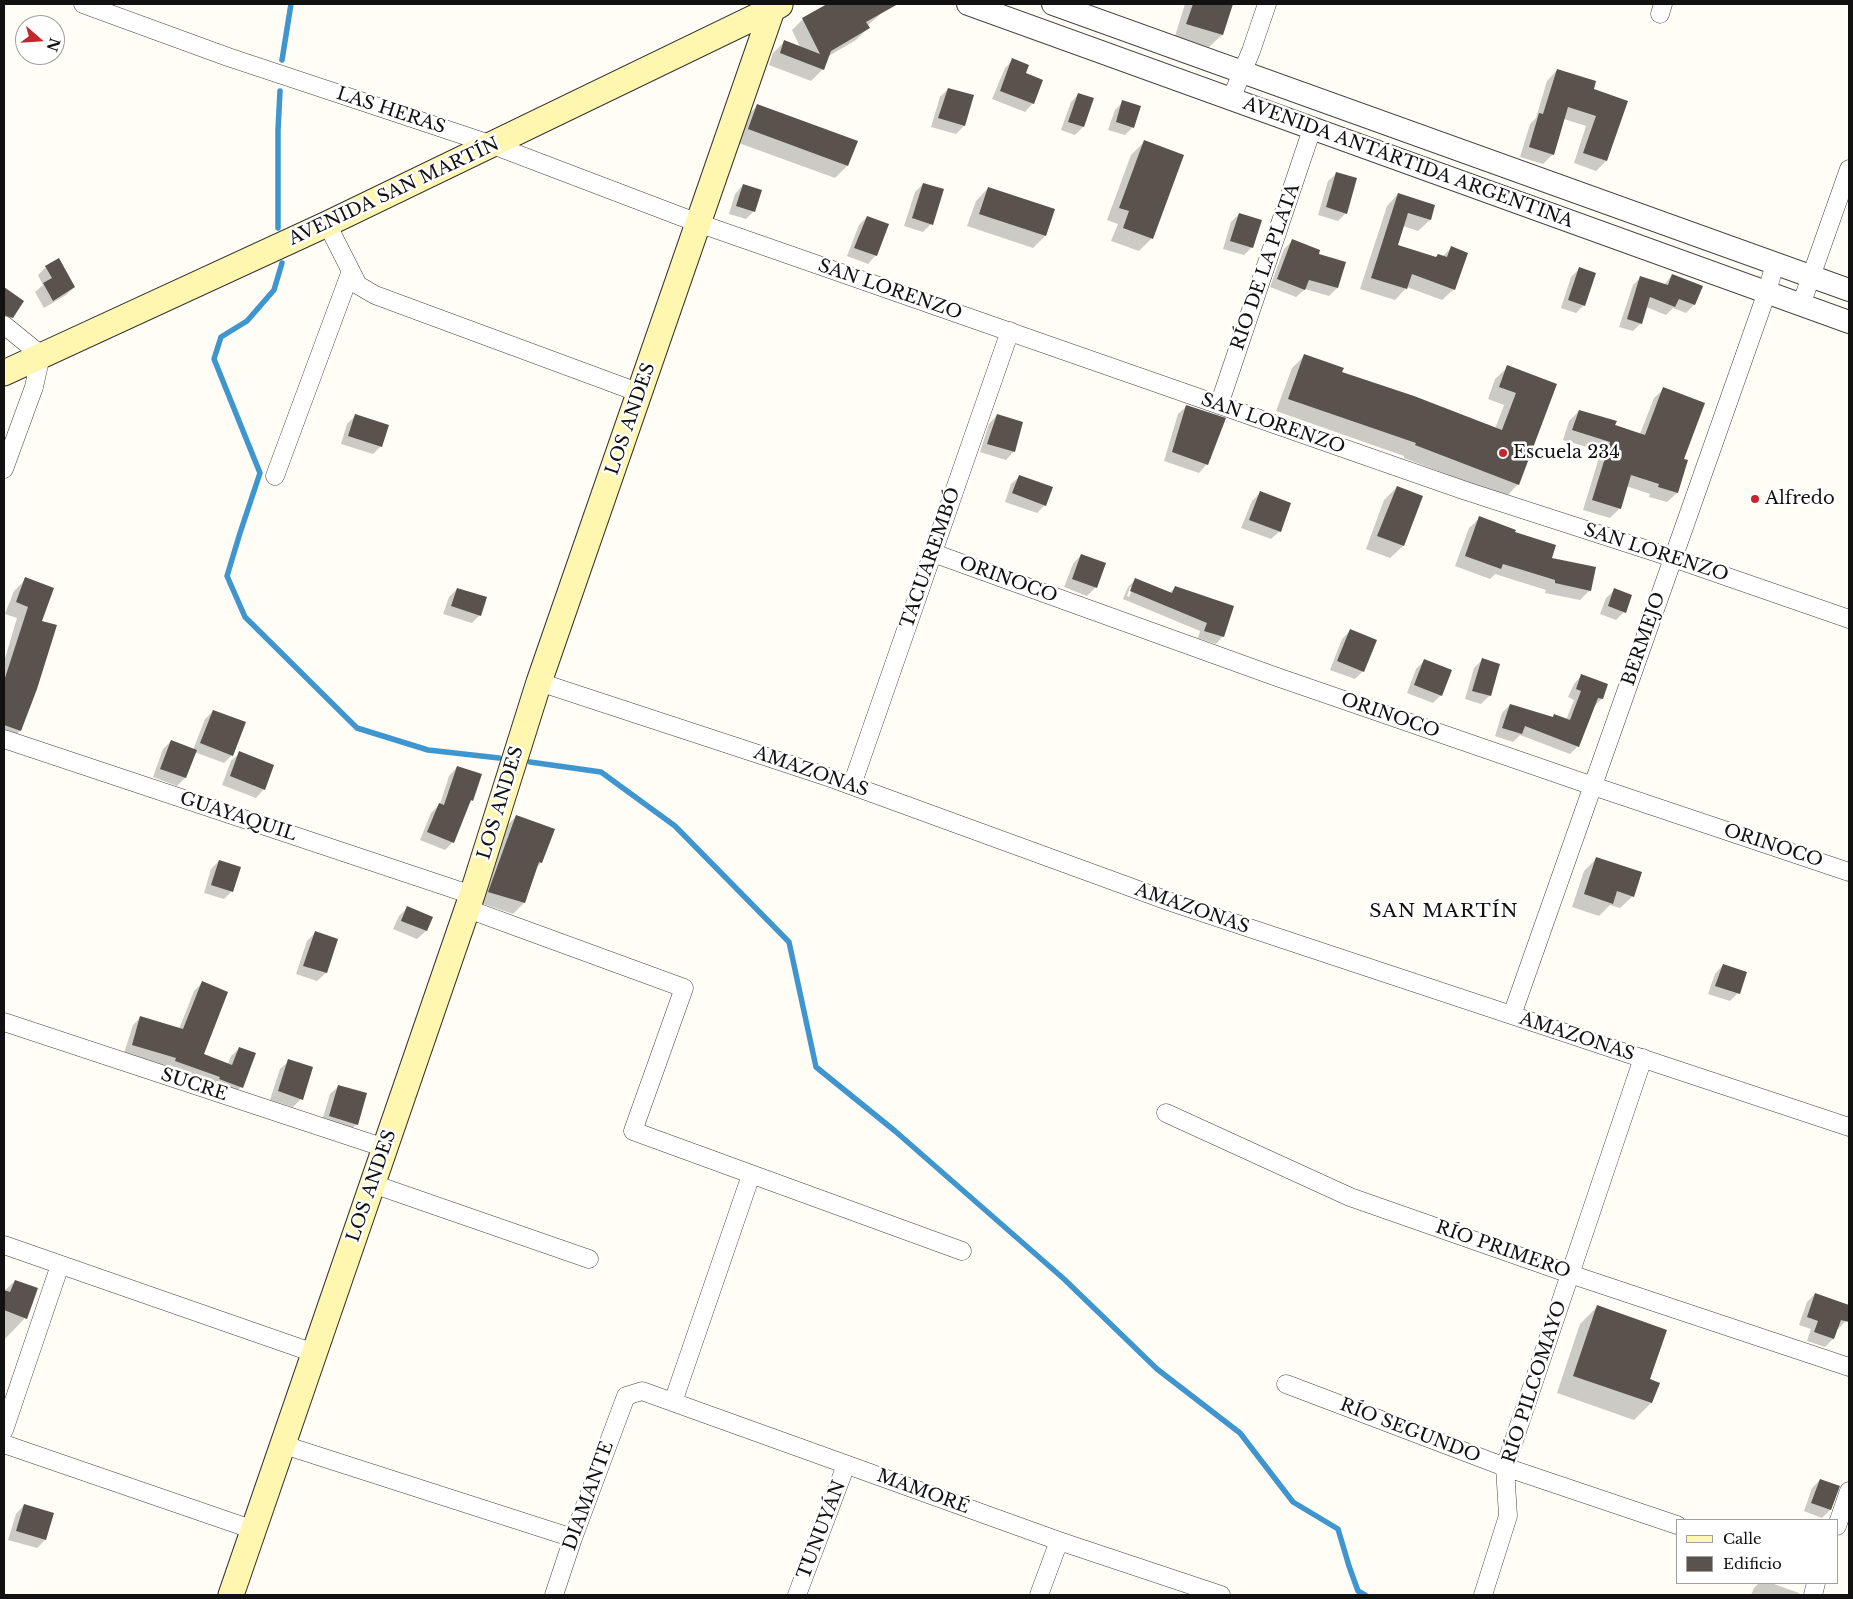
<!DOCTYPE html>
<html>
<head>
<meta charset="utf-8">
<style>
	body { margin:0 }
	#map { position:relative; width:1853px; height:1599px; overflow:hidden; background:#fffdf5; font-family:"Libre Baskerville",serif }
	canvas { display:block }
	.frame { position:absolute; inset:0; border:5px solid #111; pointer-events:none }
	.legend { position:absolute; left:1676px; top:1519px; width:162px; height:65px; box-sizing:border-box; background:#fff; border:1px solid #a0a0a0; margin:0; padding:6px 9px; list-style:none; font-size:15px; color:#111 }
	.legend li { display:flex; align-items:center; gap:10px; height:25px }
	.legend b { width:25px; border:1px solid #a0a0a0 }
	.north { position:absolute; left:15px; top:15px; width:50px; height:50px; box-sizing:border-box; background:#fff; border:1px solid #a0a0a0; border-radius:50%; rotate:109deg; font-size:14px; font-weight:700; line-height:20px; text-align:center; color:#111 }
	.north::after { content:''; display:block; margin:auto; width:18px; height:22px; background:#c4262e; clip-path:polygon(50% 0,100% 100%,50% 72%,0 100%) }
</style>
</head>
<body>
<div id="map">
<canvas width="1853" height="1599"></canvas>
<div class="frame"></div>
<ul class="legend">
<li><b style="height:6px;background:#fff6b0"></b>Calle</li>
<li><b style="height:14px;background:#5a524d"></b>Edificio</li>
</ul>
<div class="north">N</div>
</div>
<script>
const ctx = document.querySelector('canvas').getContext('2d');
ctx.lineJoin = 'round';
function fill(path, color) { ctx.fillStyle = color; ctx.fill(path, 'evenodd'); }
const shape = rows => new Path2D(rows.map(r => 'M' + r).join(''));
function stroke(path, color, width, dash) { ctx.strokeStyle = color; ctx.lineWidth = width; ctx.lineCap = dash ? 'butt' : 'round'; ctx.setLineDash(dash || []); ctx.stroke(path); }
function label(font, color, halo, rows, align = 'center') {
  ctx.font = font + ' "Libre Baskerville",serif'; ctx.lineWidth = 5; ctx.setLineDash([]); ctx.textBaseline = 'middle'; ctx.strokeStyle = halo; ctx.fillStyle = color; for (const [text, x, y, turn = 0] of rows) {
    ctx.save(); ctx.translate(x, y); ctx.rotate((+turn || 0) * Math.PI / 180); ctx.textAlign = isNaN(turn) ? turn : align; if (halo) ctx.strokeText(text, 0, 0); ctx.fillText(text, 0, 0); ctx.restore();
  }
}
const shadow = shape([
	[829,4,880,4,884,11,867,26,868,28,856,40,827,57,823,69,811,81,769,65,773,53,785,41,800,47,792,30,803,19],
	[1185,4,1232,4,1222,35,1209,47,1175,36],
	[1013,60,1025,74,1033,103,1025,112,992,99,1005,68],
	[1557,70,1592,90,1606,161,1596,171,1574,163,1586,126,1564,119,1553,154,1543,164,1520,157,1530,124,1536,118,1547,81],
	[948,89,972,96,964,126,956,134,931,127,940,97],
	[1079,94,1092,99,1083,127,1075,135,1061,130,1071,102],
	[1123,102,1133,127,1125,135,1108,130,1115,110],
	[758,105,847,166,835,178,736,142,745,118],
	[1144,142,1152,238,1139,251,1111,241,1118,224,1107,220,1131,155],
	[1337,173,1346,213,1338,221,1318,215,1328,181],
	[923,184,931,224,923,232,904,226,915,192],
	[743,185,754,211,746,219,729,214,735,194],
	[988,188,1045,236,1033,248,967,226,976,201],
	[1398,194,1434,205,1430,220,1418,231,1403,226,1396,246,1435,258,1442,257,1451,248,1454,289,1442,300,1407,287,1395,300,1360,289,1387,206],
	[1239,214,1252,247,1244,255,1223,249,1231,222],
	[867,217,876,255,868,264,847,256,859,225],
	[1292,241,1317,255,1344,263,1337,288,1329,296,1305,289,1296,297,1270,287,1284,249],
	[46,267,74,287,66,295,44,308,35,292,43,285,38,275],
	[1579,269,1584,305,1576,313,1561,308,1571,277],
	[1672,275,1701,286,1694,305,1686,313,1673,308,1666,315,1646,307,1641,323,1633,331,1619,327,1633,285,1641,277,1664,285],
	[4,289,22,301,12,317,4,325],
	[1304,356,1341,373,1495,429,1504,405,1488,399,1495,379,1508,367,1556,385,1518,484,1506,497,1404,458,1404,456,1276,411,1292,368],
	[1664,389,1682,460,1686,461,1677,493,1667,502,1649,497,1650,494,1626,486,1619,509,1610,518,1583,510,1601,451,1563,440,1569,421,1579,411,1640,434,1654,398],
	[1187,406,1207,464,1199,473,1164,461,1178,414],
	[997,415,1014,451,1006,460,980,452,989,424],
	[355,416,381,446,373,454,341,444,347,424],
	[1020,476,1045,505,1037,513,1005,502,1011,484],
	[1397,487,1421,496,1403,546,1390,558,1366,549,1384,500],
	[1260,493,1280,531,1271,539,1241,528,1252,501],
	[1480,518,1513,533,1551,559,1590,590,1580,600,1545,593,1546,590,1495,574,1490,579,1455,566,1469,528],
	[1081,555,1104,564,1095,588,1087,596,1064,587,1073,564],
	[26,579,41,621,20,731,8,742,4,741,4,662,17,618,5,614,14,591],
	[1135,580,1169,593,1176,587,1223,636,1216,644,1198,638,1200,631,1123,599,1128,587],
	[1130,587,1133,587,1129,597,1127,596],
	[457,589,480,615,472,623,443,614,449,597],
	[1615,590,1624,612,1616,620,1600,614,1606,598],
	[1350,631,1363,671,1355,679,1330,670,1342,639],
	[1482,660,1499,665,1489,696,1481,704,1465,699,1474,668],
	[1424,661,1441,695,1433,703,1407,693,1416,669],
	[1582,675,1607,685,1602,699,1593,707,1578,746,1570,754,1520,735,1513,742,1495,736,1502,713,1510,705,1552,718,1554,715,1566,720,1574,700,1568,697,1574,684],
	[213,711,232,755,224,763,194,752,185,778,177,786,153,777,163,749,171,741,193,750,205,719],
	[240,753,264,789,256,798,222,785,231,761],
	[457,767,472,800,468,804,453,842,445,850,420,840,431,813,440,804,449,776],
	[516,816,553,830,541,863,535,869,524,903,513,914,478,902,506,827],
	[1597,858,1633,896,1620,908,1610,905,1599,916,1572,907,1584,871],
	[219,861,232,891,224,899,204,893,211,869],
	[407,908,431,918,426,931,417,939,393,929,399,916],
	[315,933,326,973,317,981,296,974,307,941],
	[1723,965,1738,993,1730,1001,1708,994,1715,974],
	[202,983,203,1054,228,1064,231,1056,240,1048,241,1087,233,1095,167,1069,168,1066,124,1053,133,1025,141,1017,179,1029,194,991],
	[289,1061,301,1099,293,1107,270,1100,280,1069],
	[339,1086,357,1124,348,1132,321,1124,330,1094],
	[15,1281,25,1318,4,1340,4,1291],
	[1815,1294,1849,1306,1846,1321,1838,1329,1836,1329,1833,1339,1825,1347,1807,1341,1811,1329,1799,1325,1807,1302],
	[1597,1307,1649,1380,1651,1403,1634,1420,1557,1393,1580,1324],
	[1820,1480,1838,1487,1830,1510,1822,1518,1804,1511,1812,1488],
	[24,1505,53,1514,45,1540,37,1548,8,1540,16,1514],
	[1759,1583,1771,1583,1799,1593,1798,1595,1751,1595,1754,1588]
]);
const stream = shape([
	[282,60,291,4],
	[278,228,278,130,280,91],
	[282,263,274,290,247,321,221,337,214,359,260,473,240,533,227,576,245,617,357,728,428,750,499,758],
	[530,762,601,772,675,826,789,942,816,1067,895,1131,1064,1279,1157,1369,1240,1433,1293,1502,1338,1529,1349,1566,1358,1591,1365,1595]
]);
const building = shape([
	[827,4,898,4,866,22,870,28,831,51,824,70,780,53,784,40,820,54,802,18],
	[1193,4,1233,4,1223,35,1186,24],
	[1012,58,1029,65,1026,73,1043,80,1034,104,1000,91],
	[1557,69,1596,81,1594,89,1628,101,1607,161,1583,153,1596,116,1568,107,1554,155,1529,147,1539,113,1543,114],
	[948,88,974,95,965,126,938,118],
	[1078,93,1094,98,1084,127,1068,122],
	[1122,100,1141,106,1134,128,1116,122],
	[757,104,858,141,848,166,748,129],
	[1144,140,1184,155,1153,239,1123,228,1129,211,1119,208],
	[1336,172,1357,178,1347,214,1326,207],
	[923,183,944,189,933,225,912,218],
	[743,184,762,190,755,212,736,206],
	[988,187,1055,209,1046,236,979,214],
	[1398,193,1435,205,1431,220,1408,213,1398,245,1436,257,1438,254,1447,257,1451,246,1468,253,1455,290,1412,274,1407,289,1371,278],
	[1239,213,1262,220,1253,248,1230,241],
	[867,216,889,224,877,256,854,248],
	[1292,239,1320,250,1319,254,1346,262,1338,288,1309,280,1305,290,1277,279],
	[59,258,75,287,53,301,43,283,52,278,45,266],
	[1579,267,1596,273,1585,306,1568,300],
	[1672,274,1703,286,1695,305,1679,299,1675,307,1650,297,1642,324,1627,319,1640,276,1668,285],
	[4,287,24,301,13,318,4,315],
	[1304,354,1344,368,1342,372,1414,396,1502,430,1516,393,1499,387,1507,365,1557,384,1519,485,1415,445,1416,443,1288,399],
	[1663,387,1705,403,1684,459,1688,460,1678,493,1658,487,1659,484,1631,475,1621,509,1592,500,1610,442,1572,430,1579,410,1617,421,1615,425,1645,435],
	[1186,405,1226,418,1208,465,1172,452],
	[355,414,389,425,382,447,348,436],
	[997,414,1023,422,1015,452,987,444],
	[1019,475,1053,487,1046,506,1012,493],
	[1397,486,1423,496,1404,546,1377,536],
	[1260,491,1291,503,1281,532,1249,520],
	[1479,516,1516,530,1515,532,1556,545,1552,558,1596,567,1591,591,1555,583,1555,580,1503,564,1501,569,1465,556],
	[1081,554,1106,563,1097,588,1072,579],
	[25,577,54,588,42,621,57,625,37,689,21,731,4,725,4,681,28,607,16,602],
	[1135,578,1172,593,1175,586,1234,606,1224,637,1204,631,1207,623,1130,591],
	[457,588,487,597,481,616,451,606],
	[1614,588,1632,595,1626,613,1608,606],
	[1350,629,1377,640,1364,672,1337,661],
	[1482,658,1500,664,1491,696,1472,691],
	[1424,659,1452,670,1442,696,1414,685],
	[1581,674,1608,684,1603,699,1598,698,1579,747,1525,726,1522,734,1502,728,1510,704,1553,717,1554,714,1570,720,1581,691,1576,689],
	[213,710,246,722,233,756,200,743],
	[171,740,197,750,186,778,160,769],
	[239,751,274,765,265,790,230,776],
	[457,766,482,774,473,801,471,800,454,843,427,832,439,803,444,805],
	[516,815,555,829,542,863,539,862,525,903,488,892],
	[1596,857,1642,872,1634,897,1617,891,1613,904,1584,894],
	[219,860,241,867,233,892,211,885],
	[407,906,433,917,427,931,401,921],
	[315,931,338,939,327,973,303,966],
	[1723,964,1747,972,1740,994,1715,986],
	[202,981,228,992,204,1054,232,1065,239,1047,256,1053,243,1088,219,1079,220,1077,175,1061,176,1058,132,1045,140,1016,183,1029],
	[288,1059,313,1067,303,1100,278,1091],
	[338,1085,367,1093,358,1125,329,1116],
	[15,1280,38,1288,27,1319,4,1310,4,1290,10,1292],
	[1815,1293,1849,1305,1849,1322,1841,1320,1834,1339,1814,1332,1818,1321,1807,1317],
	[1597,1305,1667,1330,1650,1379,1660,1383,1652,1403,1573,1376],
	[1820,1479,1840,1486,1831,1510,1811,1503],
	[24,1504,54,1513,46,1540,16,1531]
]);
const minor = shape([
	[83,4,228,57,493,145,698,223,1466,491,1673,558,1849,619],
	[1660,14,1663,4],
	[1231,99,1251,51,1267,4],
	[327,224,358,285,375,295,640,393],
	[1801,305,1849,169],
	[4,325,41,355,34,387,4,469],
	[1219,405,1312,129],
	[275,476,351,271],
	[933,553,1277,677,1593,786,1849,872],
	[539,682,831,778,1171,902,1849,1127],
	[4,739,472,895],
	[852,785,1010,331],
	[468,909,684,988,633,1131,962,1251],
	[1512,1015,1767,292,1775,263],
	[4,1022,385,1148],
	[1166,1113,1350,1197,1570,1274,1849,1367],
	[373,1184,589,1259],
	[4,1245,314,1353],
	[1286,1384,1505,1467,1677,1525],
	[673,1402,751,1175],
	[4,1430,60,1265],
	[4,1444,254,1530],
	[284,1445,573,1538],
	[1837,1526,1849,1491],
	[554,1595,573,1538,626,1396,642,1391,1059,1541,1221,1595],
	[797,1595,846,1465],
	[1039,1595,1059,1541],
	[1483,1595,1508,1516,1505,1467,1643,1058],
	[1813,1595,1816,1583]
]);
const tertiary = shape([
	[968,4,1849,322],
	[1053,4,1849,290]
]);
const secondary = shape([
	[4,373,327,224,780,5],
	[231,1595,472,895,539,682,772,10]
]);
const markers = [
	[1503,453,5,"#c4262e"],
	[1755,499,5,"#c4262e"]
];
const streetNames = [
	["LAS HERAS",391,111,18],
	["AVENIDA ANTÁRTIDA ARGENTINA",1408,163,20],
	["AVENIDA SAN MARTÍN",394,192,-25],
	["RÍO DE LA PLATA",1266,267,-71],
	["SAN LORENZO",890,290,19],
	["LOS ANDES",631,419,-71],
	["SAN LORENZO",1273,424,19],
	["SAN LORENZO",1656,553,18],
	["TACUAREMBÓ",931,558,-71],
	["ORINOCO",1008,580,20],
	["BERMEJO",1644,639,-71],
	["ORINOCO",1390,716,19],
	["AMAZONAS",811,772,19],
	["LOS ANDES",501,803,-73],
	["GUAYAQUIL",238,817,18],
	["ORINOCO",1773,846,18],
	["AMAZONAS",1192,909,19],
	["AMAZONAS",1577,1037,18],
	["SUCRE",194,1085,18],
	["LOS ANDES",372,1186,-71],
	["RÍO PRIMERO",1503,1250,19],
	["RÍO PILCOMAYO",1535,1382,-72],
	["RÍO SEGUNDO",1410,1431,21],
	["MAMORÉ",923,1492,20],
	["DIAMANTE",589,1496,-70],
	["TUNUYÁN",822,1530,-69]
];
const poiNames = [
	["Escuela 234",1513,453],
	["Alfredo",1765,499]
];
const neighbourhoodNames = [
	["SAN MARTÍN",1444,912]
];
fill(shadow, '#0003');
stroke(stream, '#3f96cf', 5.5);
fill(building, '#5a524d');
stroke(minor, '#444', 19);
stroke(tertiary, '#444', 24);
stroke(secondary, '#333', 27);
stroke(minor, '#fff', 18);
stroke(tertiary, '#fff', 22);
stroke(secondary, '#fff6b0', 25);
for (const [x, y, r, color] of markers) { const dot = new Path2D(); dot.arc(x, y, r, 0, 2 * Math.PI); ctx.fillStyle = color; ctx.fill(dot); stroke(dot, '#fff', 2); }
label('18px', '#111', '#fff', streetNames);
label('18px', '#111', '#fff', poiNames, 'left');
ctx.letterSpacing = '1px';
label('19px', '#111', '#fff', neighbourhoodNames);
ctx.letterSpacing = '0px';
</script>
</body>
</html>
